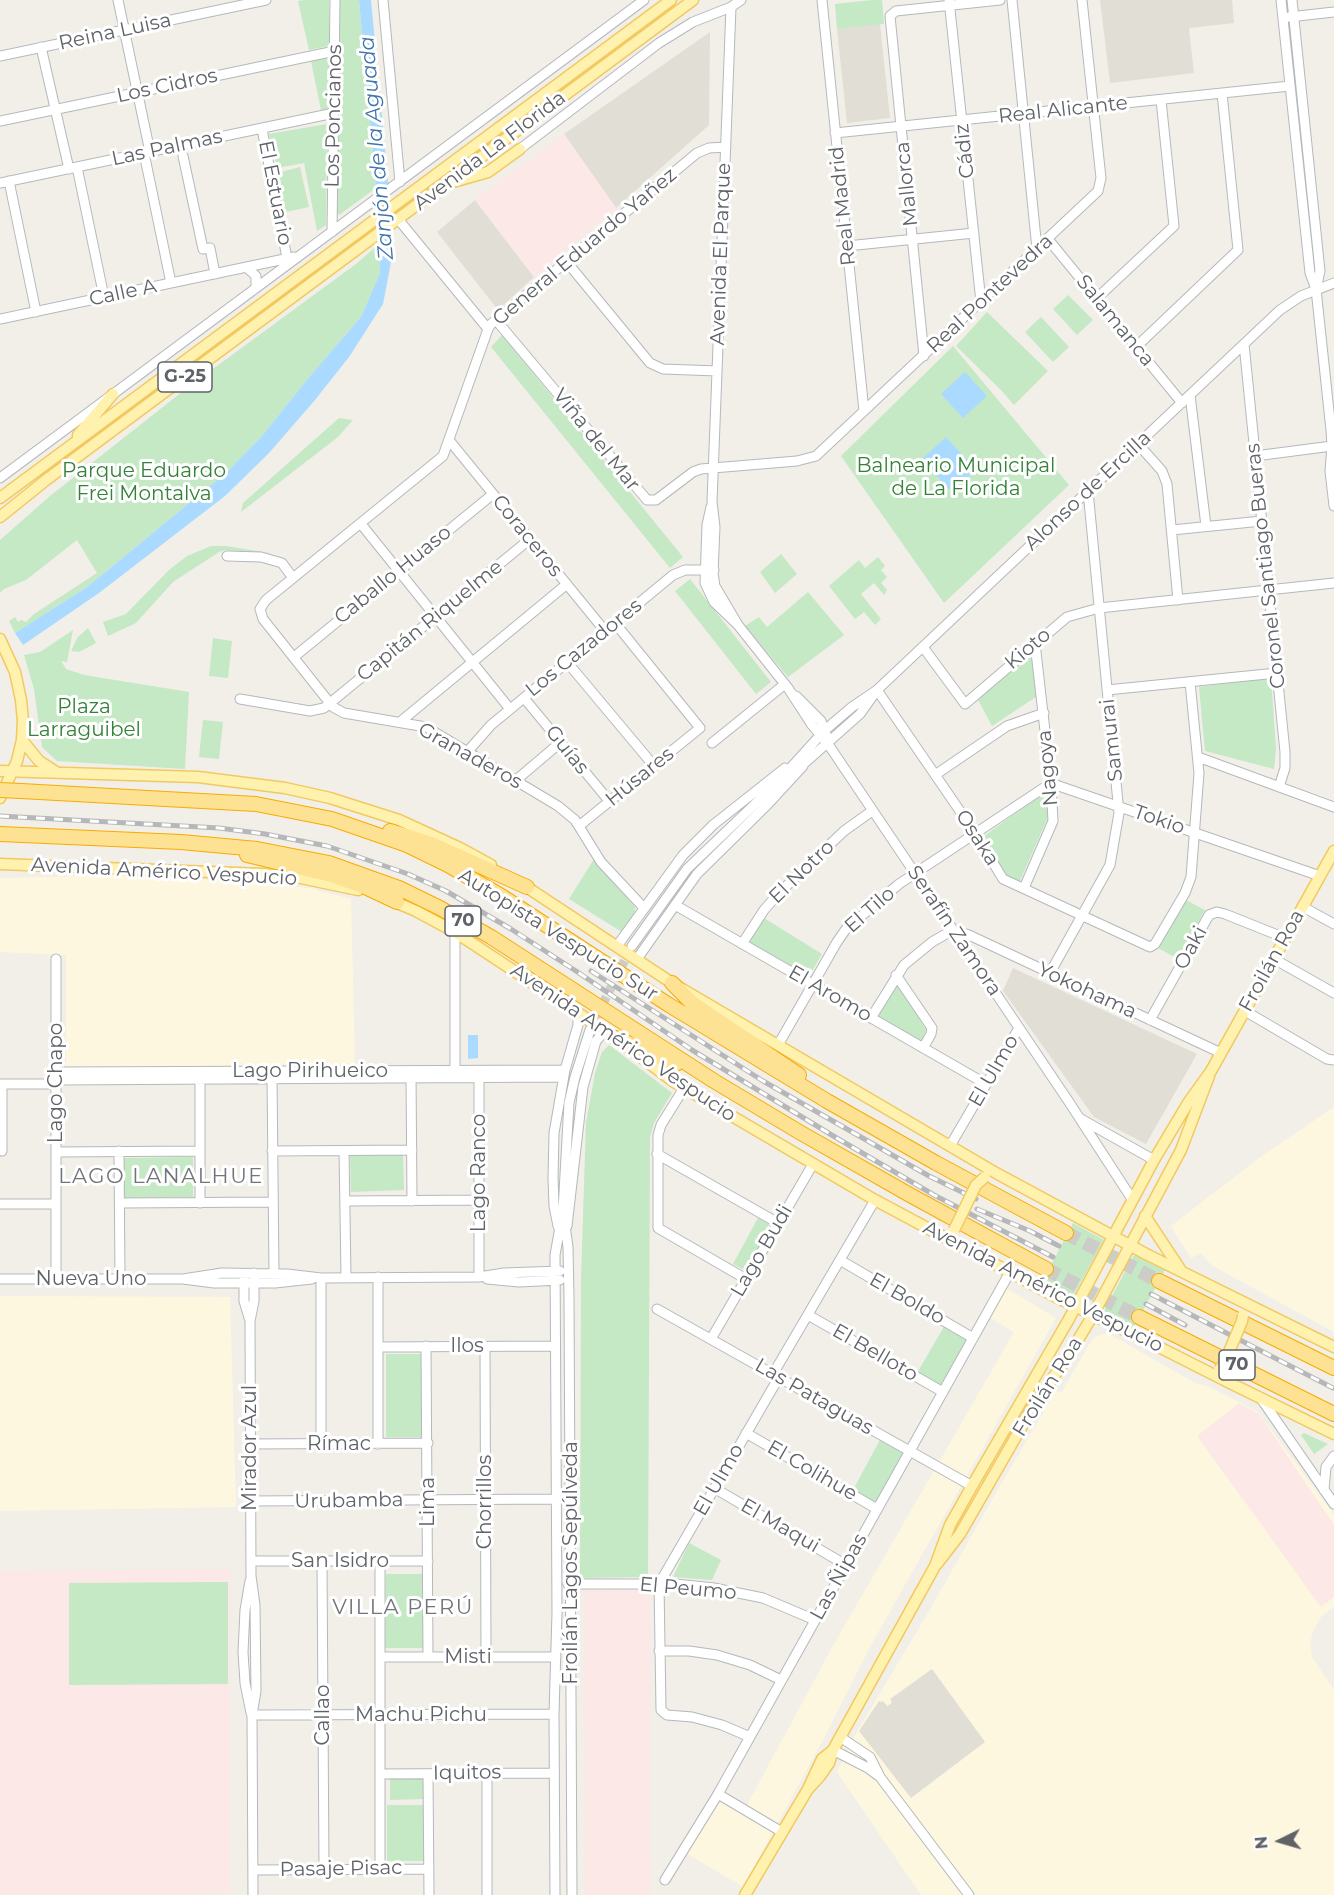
<!DOCTYPE html>
<html>
<head>
<meta charset="utf-8">
<style>
	body { margin:0 }
	#map { position:relative; width:1334px; height:1895px; overflow:hidden; background:#f1efe8; font-family:Montserrat,sans-serif }
	canvas { display:block }
	.north { position:absolute; left:1250px; top:1811px; width:60px; height:60px; -webkit-text-stroke:4px #fff; paint-order:stroke; rotate:265deg; font-size:16px; font-weight:700; line-height:24px; text-align:center; color:#5f6368 }
	.north::after { content:''; display:block; margin:auto; width:21px; height:27px; background:#5f6368; clip-path:polygon(50% 0,100% 100%,50% 72%,0 100%) }
</style>
</head>
<body>
<div id="map">
<canvas width="1334" height="1895"></canvas>
<div class="north">N</div>
</div>
<script>
const ctx = document.querySelector('canvas').getContext('2d');
ctx.lineJoin = 'round';
function fill(path, color) { ctx.fillStyle = color; ctx.fill(path, 'evenodd'); }
const shape = rows => new Path2D(rows.map(r => 'M' + r).join(''));
function stroke(path, color, width, dash) { ctx.strokeStyle = color; ctx.lineWidth = width; ctx.lineCap = dash ? 'butt' : 'round'; ctx.setLineDash(dash || []); ctx.stroke(path); }
function label(font, color, halo, rows, align = 'center') {
  ctx.font = font + ' Montserrat,sans-serif'; ctx.lineWidth = 6; ctx.setLineDash([]); ctx.textBaseline = 'middle'; ctx.strokeStyle = halo; ctx.fillStyle = color; for (const [text, x, y, turn = 0] of rows) {
    ctx.save(); ctx.translate(x, y); ctx.rotate((+turn || 0) * Math.PI / 180); ctx.textAlign = isNaN(turn) ? turn : align; if (halo) ctx.strokeText(text, 0, 0); ctx.fillText(text, 0, 0); ctx.restore();
  }
}
const commercial = shape([
	[145,875,309,888,351,899,355,1063,66,1069,66,955,0,952,0,878],
	[1334,1107,1334,1332,1211,1265,1201,1253,1191,1258,1171,1226,1259,1158],
	[1006,1288,1056,1318,871,1645,823,1740,743,1887,686,1853,724,1792,747,1805,834,1644,1014,1332,990,1318],
	[0,1296,230,1297,236,1507,0,1511],
	[1103,1334,1109,1334,1197,1384,1208,1386,1258,1412,1334,1515,1334,1607,1321,1617,1313,1631,1310,1644,1312,1657,1334,1690,1334,1895,921,1895,837,1772,858,1730,928,1613,997,1491,1056,1391,1061,1393,1093,1338]
]);
const education = shape([
	[1100,0,1232,0,1234,23,1189,28,1194,73,1110,83],
	[880,24,890,118,847,123,837,29],
	[710,32,709,125,616,208,564,134],
	[475,200,534,277,498,310,437,232],
	[1013,968,1197,1054,1146,1144,1094,1117,1003,991],
	[932,1669,985,1742,911,1798,859,1731,879,1701,881,1702,883,1701,887,1706,892,1703,890,1699]
]);
const medical = shape([
	[564,134,616,208,534,277,475,200],
	[1239,1403,1259,1414,1334,1525,1334,1597,1321,1607,1197,1436],
	[230,1569,230,1893,0,1895,0,1571],
	[650,1589,651,1895,585,1895,584,1590]
]);
const green = shape([
	[305,0,329,0,329,46,309,50,298,1],
	[340,0,359,0,376,188,339,215,336,212,340,106],
	[873,0,882,0,884,24,837,29,835,4],
	[329,57,328,109,321,110,311,61],
	[327,124,326,225,317,231,304,163,277,168,269,134],
	[300,167,309,207,286,212,277,173],
	[379,244,380,273,361,317,310,376,262,436,226,473,87,587,15,633,9,621,15,617,18,622,21,620,26,622,34,614,97,573,77,540,26,580,4,589,0,593,0,540,50,496,187,388,356,264],
	[1068,295,1093,320,1077,335,1053,309],
	[987,312,1048,371,1014,405,1000,389,956,346],
	[1041,317,1069,347,1053,362,1025,332],
	[502,335,683,557,670,568,491,347],
	[953,346,1069,485,944,603,841,456],
	[339,418,353,420,338,437,241,512,243,503],
	[211,546,226,546,270,553,225,550,219,552,173,582,136,623,108,636,103,622,126,614,169,570,187,556],
	[781,554,797,574,775,593,760,572],
	[878,557,885,566,881,570,887,577,881,583,887,590,884,595,874,583,861,594,881,619,875,625,864,612,855,619,829,586,859,560,865,568],
	[690,579,771,682,756,694,675,591],
	[808,592,844,635,788,677,745,626,759,617,767,627],
	[88,628,96,643,79,652,71,651,77,638],
	[73,630,67,662,61,661,66,669,84,675,189,692,185,769,57,761,42,747,34,689,24,655,40,652],
	[213,638,232,641,228,678,209,676],
	[1035,654,1039,695,992,726,977,698],
	[1271,677,1276,749,1274,769,1205,751,1199,687],
	[203,720,223,722,219,759,199,757],
	[1041,795,1049,796,1049,815,1019,883,1006,876,980,839],
	[594,859,635,907,635,912,622,932,569,899],
	[1184,899,1205,910,1178,959,1158,948],
	[764,918,822,954,808,978,749,942],
	[898,982,926,1030,921,1043,875,1016],
	[609,1045,672,1093,654,1123,650,1137,648,1577,580,1578,581,1279,586,1123,595,1073,602,1052],
	[403,1154,404,1190,351,1192,350,1155],
	[193,1157,193,1197,122,1198,122,1158],
	[758,1218,771,1225,746,1271,733,1264],
	[1073,1223,1104,1240,1072,1298,1042,1282],
	[1134,1255,1165,1270,1134,1327,1104,1311],
	[945,1325,968,1339,941,1388,917,1373],
	[386,1354,422,1354,422,1437,386,1437],
	[1304,1433,1328,1444,1314,1454,1301,1435],
	[881,1438,905,1453,877,1502,873,1503,853,1490],
	[689,1543,721,1560,712,1580,673,1577],
	[386,1574,425,1574,425,1648,385,1648],
	[228,1582,228,1684,69,1685,69,1583],
	[390,1778,424,1778,424,1799,390,1800],
	[387,1805,424,1805,424,1861,387,1861]
]);
const water = shape([
	[359,0,371,0,388,181,392,257,383,304,349,357,315,400,269,453,225,496,99,593,23,645,15,633,87,587,226,473,262,436,310,376,361,317,380,273,376,188],
	[965,372,987,396,963,418,941,394],
	[946,437,976,470,952,492,922,459],
	[468,1035,478,1035,478,1058,468,1059]
]);
const minorTunnel = shape([
	[590,1029,631,948]
]);
const highwayTunnel = shape([
	[1066,1233,1159,1281],
	[1046,1269,1139,1317]
]);
const minor = shape([
	[118,0,150,152],
	[383,0,400,182],
	[822,0,864,411],
	[949,0,981,302],
	[1012,0,1037,249],
	[1281,0,1310,273,1316,289,1331,430,1332,446,1330,471,1334,506],
	[1292,0,1320,271,1316,289],
	[731,7,712,502,715,527,713,573,715,586,738,625,788,688,812,725,828,744,1069,1102,1132,1199],
	[1289,17,1334,12],
	[41,47,69,169],
	[0,56,266,0],
	[0,121,335,51],
	[262,129,287,258],
	[835,133,1290,86],
	[520,149,659,43,693,22,731,7,741,0],
	[144,153,171,283],
	[183,156,203,249,210,248,215,274],
	[77,167,104,297],
	[9,181,36,312],
	[0,183,334,113],
	[398,219,488,329],
	[332,232,335,0],
	[1048,239,1182,403],
	[847,246,974,233],
	[566,261,650,363,663,369,717,371],
	[246,267,256,276,256,287],
	[1096,299,1174,226,1161,100],
	[0,319,294,257],
	[496,320,647,500,656,500,693,472,701,469,797,461,816,456,1098,191,1101,178,1082,0],
	[1244,344,1285,752,1285,768,1279,787],
	[1136,347,1238,250,1222,93],
	[924,356,890,16,896,11,1000,0],
	[1190,395,1206,526],
	[449,440,605,631],
	[1138,444,1162,471,1167,484,1178,600],
	[1255,456,1332,446],
	[0,478,644,0],
	[711,507,707,525,705,583,714,602,737,624],
	[361,524,510,709],
	[1172,530,1262,521],
	[227,556,261,557,282,563,293,578],
	[923,647,965,704,1067,617,1099,608,1334,583],
	[294,657,493,494],
	[567,662,654,766],
	[877,690,975,833,1003,879,1150,947,1155,944,1185,893,1191,877,1199,773,1190,682],
	[1107,690,1277,673],
	[796,696,821,721,826,734],
	[524,698,610,802],
	[240,699,310,711,324,708,530,539],
	[400,722,567,584],
	[712,743,785,684],
	[468,751,491,725,673,575,685,570,714,570],
	[1198,757,1334,807],
	[798,769,860,714,877,690],
	[935,775,1007,726,1044,713],
	[515,781,561,742],
	[579,826,700,728,615,623],
	[1024,888,1053,821,1051,784,1035,643],
	[675,905,986,1084],
	[1303,907,1334,924],
	[644,908,601,862,575,820,558,806,426,727,344,713,333,707,263,619,260,609,266,600,443,456,488,329,491,324,697,153,709,148,726,147],
	[455,932,455,1076],
	[742,944,764,910,778,894,844,831,872,811],
	[617,946,683,855,713,825,785,768],
	[632,946,687,869,776,784,825,730,852,707,877,690,1280,310,1301,296,1334,283],
	[637,959,697,874,768,804,803,766],
	[1274,959,1334,993],
	[1050,973,1110,865,1119,813,1088,491],
	[896,975,932,1028,931,1034,923,1048],
	[1245,1011,1327,1059,1334,1060],
	[871,1018,904,965,932,942,953,930,969,935,1221,1053],
	[1150,1020,1209,915,1217,912,1225,914,1285,938],
	[778,1045,837,942,846,929,899,884,1048,785,1056,785,1320,876],
	[56,1072,565,1070],
	[479,1072,479,1277],
	[200,1074,200,1203],
	[411,1074,412,1201],
	[272,1075,274,1273],
	[56,1080,563,1077],
	[0,1084,56,1084],
	[2,1084,2,1151],
	[684,1088,661,1125,658,1135,658,1228,746,1279],
	[1081,1119,1154,1160],
	[950,1146,1019,1028],
	[119,1151,120,1279],
	[272,1151,412,1150],
	[344,1151,346,1277],
	[56,1152,200,1151],
	[657,1154,778,1223],
	[345,1201,479,1200],
	[120,1203,273,1202],
	[0,1204,56,1204],
	[564,1218,568,1247,569,1297,572,1895],
	[558,1226,554,1206,553,1178,554,1133,565,1070,578,1025,578,1012],
	[567,1226,583,1087,596,1041,605,1031],
	[840,1260,973,1338],
	[321,1278,321,1444],
	[0,1279,183,1279,214,1283,275,1283,312,1279],
	[56,1279,56,959],
	[183,1279,222,1273,287,1274,321,1278,479,1277,504,1273,560,1271],
	[244,1279,244,1301,250,1321],
	[487,1279,519,1282,560,1280],
	[657,1309,972,1486],
	[808,1315,943,1392],
	[711,1339,813,1164],
	[426,1346,428,1657],
	[485,1346,486,1657],
	[378,1347,555,1346],
	[773,1374,875,1200],
	[1262,1400,1334,1504],
	[746,1433,877,1509],
	[250,1444,428,1443],
	[378,1444,378,1277],
	[714,1488,846,1565],
	[1324,1490,1326,1467,1334,1456],
	[251,1501,556,1499],
	[251,1561,428,1561],
	[322,1561,324,1870],
	[380,1561,380,1869],
	[250,1581,245,1610,243,1652,245,1683,251,1713],
	[568,1584,676,1584,714,1588,763,1598,815,1620],
	[659,1651,689,1651,717,1655,750,1665,781,1680],
	[380,1657,556,1657],
	[252,1715,554,1714],
	[750,1737,722,1725,692,1717,667,1715,661,1710,659,1584,779,1377],
	[840,1737,870,1757,879,1775],
	[833,1750,868,1768,880,1777,969,1895],
	[487,1773,487,1895],
	[380,1774,554,1773],
	[428,1774,429,1895],
	[718,1794,782,1832],
	[253,1870,429,1869],
	[665,1880,718,1794,1010,1272],
	[253,1895,252,1715,256,1691,255,1605,251,1576,250,1321,254,1301,254,1273],
	[555,1895,554,1714,557,1613,555,1255,563,1210,569,1103,575,1077,590,1030]
]);
const major = shape([
	[453,182,488,172,520,149],
	[78,435,113,394],
	[0,498,671,0],
	[0,517,46,480,693,0],
	[0,639,15,672,21,700,23,721,22,740,17,761,0,798],
	[22,740,39,761,56,772],
	[0,771,198,777,285,788,330,798,399,820,460,848,491,865],
	[0,864,264,874,301,878,358,890],
	[522,884,672,983,996,1173,1146,1254,1334,1347],
	[390,900,416,911,455,932,616,1038,674,1082,875,1200,1060,1299,1151,1343,1230,1383,1334,1434],
	[1145,1216,1180,1269],
	[937,1564,960,1534,1037,1400,1067,1358,1093,1315,1181,1150,1209,1076],
	[808,1789,820,1776,829,1763,833,1750,935,1566,950,1525,972,1486,1069,1319,1154,1160,1188,1103,1211,1071,1334,851],
	[745,1895,808,1789,822,1759,833,1750]
]);
const highway = shape([
	[21,791,256,804,332,819,407,845,448,865,503,897,669,1005,827,1101,936,1163,1066,1233],
	[390,831,431,844,527,887],
	[0,834,181,842,257,849,329,863,399,888,440,908,491,937,714,1081,801,1133,910,1195,1046,1269],
	[247,855,331,875,365,887,397,902],
	[672,983,692,1003,799,1075],
	[616,1038,676,1064],
	[1159,1281,1334,1368],
	[1139,1317,1334,1414]
]);
const rail = shape([
	[0,816,219,828,265,834,327,846,408,874,446,891,511,929,576,971,692,1050,835,1137,934,1195,1053,1257],
	[591,971,763,1081,929,1176,976,1199],
	[977,1209,1030,1231,1059,1246],
	[1151,1294,1333,1388],
	[1146,1304,1185,1325]
]);
const majorBridge = shape([
	[954,1230,976,1185,985,1177],
	[1219,1370,1224,1364,1242,1321,1243,1315]
]);
const highwayBridge = shape([
	[0,790,21,791]
]);
const shields = [
	[185,377,54],
	[463,921,36],
	[1237,1365,36]
];
const shieldNames = [
	["G-25",185,377],
	["70",463,921],
	["70",1237,1365]
];
const streetNames = [
	["Reina Luisa",115,32,-12],
	["Los Cidros",167,86,-12],
	["Real Alicante",1063,110,-6],
	["Los Poncianos",334,116,-89],
	["Las Palmas",167,148,-12],
	["Avenida La Florida",490,151,-37],
	["Cádiz",965,151,-96],
	["Mallorca",907,184,-96],
	["El Estuario",275,193,79],
	["Real Madrid",843,206,-96],
	["General Eduardo Yañez",585,247,-40],
	["Avenida El Parque",721,254,-88],
	["Calle A",123,293,-12],
	["Real Pontevedra",990,294,-43],
	["Salamanca",1115,321,51],
	["Viña del Mar",596,440,51],
	["Alonso de Ercilla",1088,491,-43],
	["Coraceros",527,536,51],
	["Coronel Santiago Bueras",1266,566,-96],
	["Caballo Huaso",393,575,-39],
	["Capitán Riquelme",430,621,-39],
	["Los Cazadores",584,648,-39],
	["Kioto",1028,649,-40],
	["Samurai",1112,740,-96],
	["Guías",567,750,51],
	["Granaderos",470,756,29],
	["Nagoya",1048,768,-95],
	["Húsares",640,777,-39],
	["Tokio",1159,820,19],
	["Osaka",977,838,57],
	["Avenida Américo Vespucio",164,872,3],
	["El Notro",802,872,-44],
	["El Tilo",870,910,-41],
	["Serafín Zamora",954,931,56],
	["Autopista Vespucio Sur",558,935,32],
	["Oaki",1191,948,-61],
	["Froilán Roa",1272,961,-61],
	["Yokohama",1087,991,25],
	["El Aromo",830,994,30],
	["Avenida Américo Vespucio",623,1043,34],
	["Lago Pirihueico",310,1071],
	["El Ulmo",994,1071,-60],
	["Lago Chapo",56,1083,-90],
	["Lago Ranco",479,1173,-90],
	["Lago Budi",762,1251,-60],
	["Nueva Uno",91,1279],
	["Avenida Américo Vespucio",1043,1287,27],
	["El Boldo",907,1299,30],
	["Ilos",467,1346],
	["El Belloto",875,1353,30],
	["Froilán Roa",1048,1387,-58],
	["Las Pataguas",814,1397,30],
	["Rímac",339,1444],
	["Mirador Azul",250,1448,-90],
	["El Colihue",812,1471,30],
	["El Ulmo",719,1480,-60],
	["Urubamba",349,1501,-1],
	["Lima",428,1502,-90],
	["Chorrillos",485,1502,-90],
	["El Maqui",780,1526,30],
	["San Isidro",340,1561],
	["Froilán Lagos Sepúlveda",571,1563,-90],
	["Las Ñipas",839,1577,-61],
	["El Peumo",688,1589,5],
	["Misti",468,1657],
	["Callao",323,1715,-90],
	["Machu Pichu",421,1715],
	["Iquitos",467,1773,-1],
	["Pasaje Pisac",341,1869,-1]
];
const parkNames = [
	["Balneario Municipal",956,466],
	["de La Florida",956,489],
	["Parque Eduardo",144,471],
	["Frei Montalva",144,494],
	["Plaza",84,707],
	["Larraguibel",84,730]
];
const waterNames = [
	["Zanjón de la Aguada",377,148,-95]
];
const neighbourhoodNames = [
	["LAGO LANALHUE",161,1177],
	["VILLA PERÚ",403,1608]
];
fill(commercial, '#fef7e0');
fill(education, '#e1ded6');
fill(medical, '#fce8e6');
fill(green, '#c5e8c5');
fill(water, '#aadaff');
stroke(minorTunnel, '#ccccc8', 9, [9, 4.5]);
stroke(highwayTunnel, '#ccccc8', 14, [14, 7]);
stroke(minor, '#b5b8bc', 11);
stroke(major, '#f2c960', 13);
stroke(highway, '#f9ab00', 16);
stroke(minor, '#fff', 9);
stroke(major, '#fff2af', 10);
stroke(highway, '#fde293', 14);
stroke(rail, '#b6b7b8', 5);
stroke(rail, '#fff', 3, [9]);
stroke(majorBridge, '#f2c960', 13, []);
stroke(highwayBridge, '#f9ab00', 16, []);
stroke(majorBridge, '#fff2af', 10);
stroke(highwayBridge, '#fde293', 14);
for (const [x, y, w] of shields) { const box = new Path2D(); box.roundRect(x - w / 2, y - 15, w, 30, 4.5); ctx.fillStyle = '#fff'; ctx.fill(box); stroke(box, '#5f6368', 1.5); }
label('bold 18px', '#5f6368', null, shieldNames);
label('20px', '#5f6368', '#fff', streetNames);
label('20px', '#348238', '#fff', parkNames);
label('italic 21px', '#4174aa', '#fff', waterNames);
ctx.letterSpacing = '1.5px';
label('21px', '#70757a', '#fff', neighbourhoodNames);
ctx.letterSpacing = '0px';
</script>
</body>
</html>
